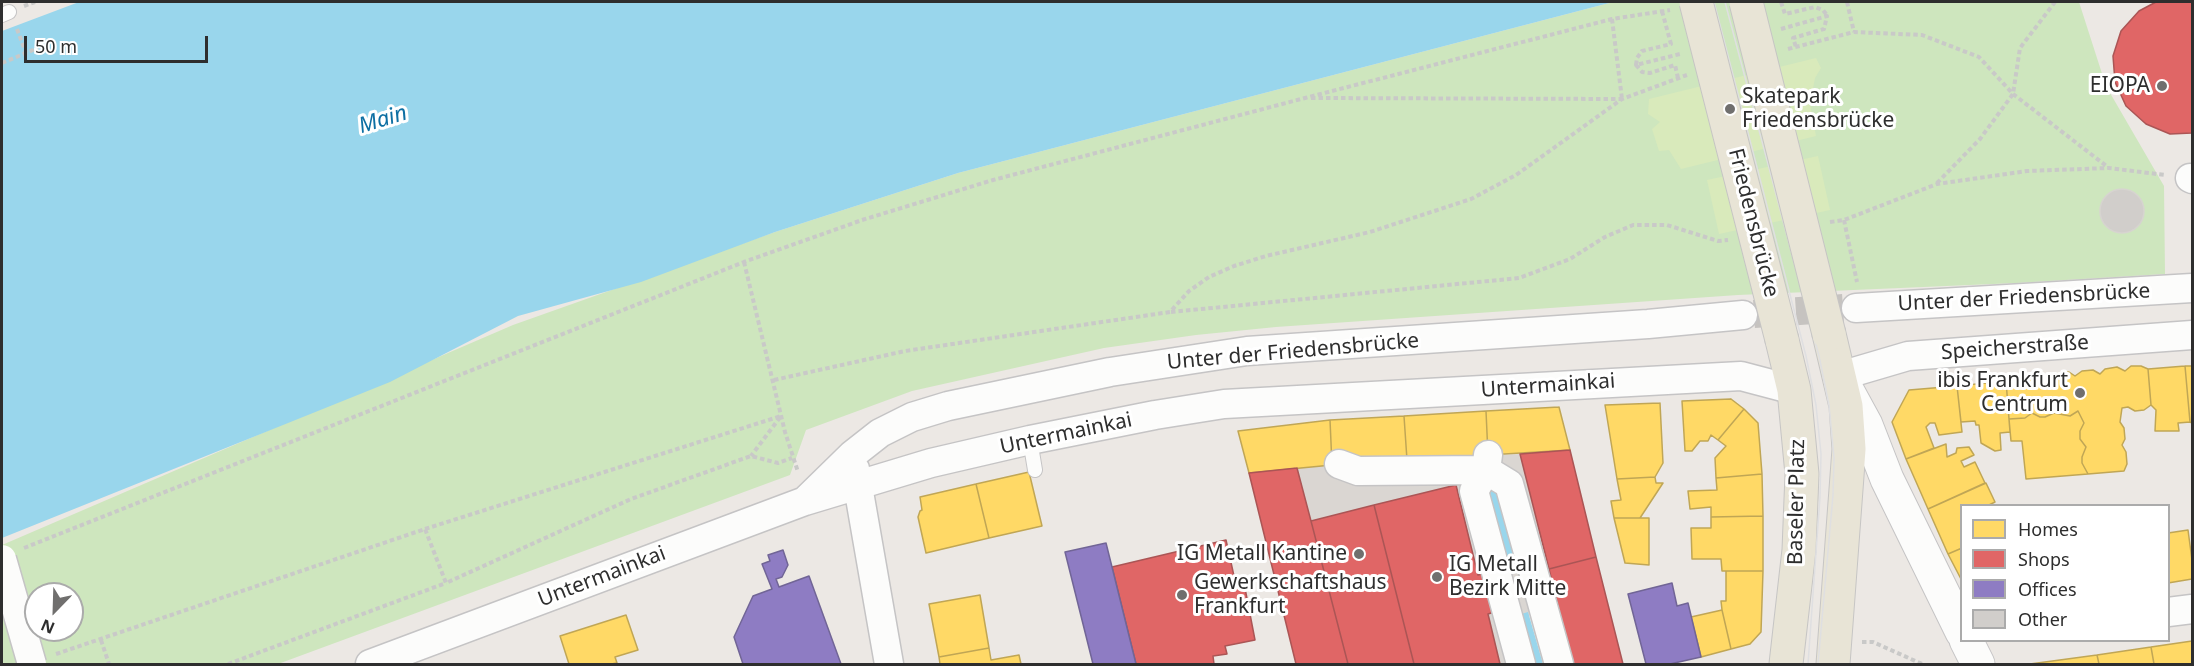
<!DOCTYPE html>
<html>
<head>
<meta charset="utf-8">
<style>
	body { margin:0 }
	#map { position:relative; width:2194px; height:666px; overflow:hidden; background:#ece8e4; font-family:"Noto Sans",sans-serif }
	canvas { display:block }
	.frame { position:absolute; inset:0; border:3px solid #2e2e2e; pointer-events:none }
	.legend { position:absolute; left:1960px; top:504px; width:210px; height:138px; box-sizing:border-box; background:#fff; border:2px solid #ababab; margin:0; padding:8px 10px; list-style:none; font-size:18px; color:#2e2e2e }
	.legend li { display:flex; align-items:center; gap:12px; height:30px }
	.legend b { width:30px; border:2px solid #ababab }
	.north { position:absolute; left:24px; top:582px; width:60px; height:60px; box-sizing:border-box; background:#fff; border:2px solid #ababab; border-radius:50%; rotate:203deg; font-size:16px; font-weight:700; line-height:24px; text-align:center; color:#2e2e2e }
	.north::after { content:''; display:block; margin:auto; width:21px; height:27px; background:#706f6e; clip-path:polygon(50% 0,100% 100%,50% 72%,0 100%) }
	.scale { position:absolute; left:24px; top:36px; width:184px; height:27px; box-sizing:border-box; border:3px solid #2e2e2e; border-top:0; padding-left:8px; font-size:18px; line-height:21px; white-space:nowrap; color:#2e2e2e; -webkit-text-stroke:4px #fff; paint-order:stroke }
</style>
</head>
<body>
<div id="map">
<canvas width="2194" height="666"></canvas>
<div class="frame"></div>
<ul class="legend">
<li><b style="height:16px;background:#ffd966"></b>Homes</li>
<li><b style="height:16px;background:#e06666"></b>Shops</li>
<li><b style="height:16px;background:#8e7cc3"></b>Offices</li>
<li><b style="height:16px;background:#d1cecb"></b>Other</li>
</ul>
<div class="north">N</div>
<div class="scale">50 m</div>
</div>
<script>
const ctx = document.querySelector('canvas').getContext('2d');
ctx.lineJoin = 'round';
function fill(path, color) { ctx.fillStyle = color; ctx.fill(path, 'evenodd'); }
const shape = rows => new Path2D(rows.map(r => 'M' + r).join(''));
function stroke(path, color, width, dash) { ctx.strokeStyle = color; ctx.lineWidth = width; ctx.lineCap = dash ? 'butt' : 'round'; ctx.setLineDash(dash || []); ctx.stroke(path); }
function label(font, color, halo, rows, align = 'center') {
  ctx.font = font + ' "Noto Sans",sans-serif'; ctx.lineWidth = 6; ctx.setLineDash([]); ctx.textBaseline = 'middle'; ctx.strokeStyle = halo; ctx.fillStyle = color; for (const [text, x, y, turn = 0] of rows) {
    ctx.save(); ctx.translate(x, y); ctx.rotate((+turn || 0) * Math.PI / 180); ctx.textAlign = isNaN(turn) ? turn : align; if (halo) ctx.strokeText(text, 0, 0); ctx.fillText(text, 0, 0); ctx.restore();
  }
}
const green = shape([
	[1613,2,2079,2,2106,86,2164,186,2165,274,2016,283,1738,295,1276,327,1196,335,1104,348,912,391,806,430,790,475,278,664,2,664,2,545,513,325,775,232,958,173],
	[36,594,72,594,72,630,36,630]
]);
const pitch = shape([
	[1816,58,1821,68,1815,78,1810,104,1816,136,1681,169,1669,150,1659,151,1652,129,1660,122,1648,114,1649,99],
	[1818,156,1830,210,1719,234,1707,180]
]);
const plaza = shape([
	[1520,454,1572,664,1543,664,1529,613,1532,664,1500,664,1478,575,1311,521,1297,468,1407,460]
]);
const water = shape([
	[79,2,1613,2,958,173,775,232,641,282,518,316,390,382,2,538,2,31],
	[1497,489,1517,559,1506,562,1487,491],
	[1528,612,1543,664,1532,664,1518,615]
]);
const homes = shape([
	[2131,366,2141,366,2148,369,2151,405,2144,410,2135,411,2128,407,2122,408,2120,422,2124,428,2125,439,2122,445,2126,452,2127,464,2124,471,2088,474,2082,463,2082,457,2086,447,2080,439,2080,431,2084,423,2078,411,2070,416,2054,413,2045,417,2040,417,2032,413,2025,418,2009,419,2006,381,2013,377,2023,376,2029,380,2034,375,2044,375,2051,378,2058,373,2069,372,2075,376,2082,371,2093,370,2100,374,2105,369,2117,367,2125,371,2131,366],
	[2185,366,2190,422,2178,423,2179,431,2155,431,2156,410,2151,405,2148,369,2185,366],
	[2185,366,2192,366,2192,423,2190,422,2185,366],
	[2006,381,2010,432,2000,433,2001,450,1995,451,1981,443,1979,425,1976,425,1975,421,1961,422,1957,386,2006,381],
	[1957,386,1962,432,1939,435,1935,423,1930,423,1926,427,1934,448,1906,459,1892,422,1909,390,1957,386],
	[1731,399,1744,409,1718,440,1711,435,1708,441,1700,441,1692,451,1685,451,1682,401,1731,399],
	[1660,403,1663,463,1655,477,1617,479,1605,405,1660,403],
	[1559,407,1570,450,1488,455,1486,411,1559,407],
	[1744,409,1758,423,1762,474,1716,478,1715,458,1726,446,1718,440,1744,409],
	[1486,411,1488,455,1407,460,1404,416,1486,411],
	[2078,411,2084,423,2080,431,2080,439,2086,447,2082,457,2082,463,2088,474,2026,479,2022,441,2011,441,2009,419,2025,418,2032,413,2040,417,2045,417,2054,413,2070,416,2078,411],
	[1404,416,1407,460,1332,465,1330,420,1404,416],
	[1330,420,1332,465,1249,473,1238,431,1330,420],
	[1946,444,1947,457,1956,453,1957,448,1969,447,1974,455,1961,461,1964,467,1975,462,1985,483,1928,509,1906,459,1946,444],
	[1029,472,1042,526,989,538,976,484,1029,472],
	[1762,474,1763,516,1711,517,1711,507,1690,509,1688,491,1717,490,1716,478,1762,474],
	[1655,477,1656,483,1663,483,1640,518,1614,518,1611,501,1621,500,1617,479,1655,477],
	[1986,483,1995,502,1987,506,1962,506,1962,548,1948,554,1928,509,1986,483],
	[976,484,989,538,926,553,918,517,920,511,922,510,920,497,976,484],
	[1763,516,1763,571,1722,571,1721,559,1692,559,1691,528,1711,528,1711,517,1763,516],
	[1614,518,1649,518,1649,565,1625,563,1614,518],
	[2188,530,2192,560,2192,579,2168,583,2168,533,2188,530],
	[1962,548,1962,581,1948,554,1962,548],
	[1726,571,1763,571,1761,632,1750,644,1731,649,1722,610,1721,601,1726,601,1726,571],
	[980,595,989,648,939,657,929,604,980,595],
	[1722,610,1731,649,1701,657,1691,617,1722,610],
	[626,615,638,650,615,657,617,663,611,664,569,664,560,636,626,615],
	[2192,641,2192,664,2154,664,2151,647,2192,641],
	[2151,647,2154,664,2099,664,2097,655,2151,647],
	[989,648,991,660,1019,655,1021,664,940,664,939,657,989,648],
	[2097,655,2099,664,2030,664,2097,655]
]);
const shops = shape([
	[2156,2,2192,2,2192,133,2170,134,2146,124,2126,106,2115,82,2113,56,2121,31,2139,11,2156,2],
	[1570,450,1596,557,1549,569,1520,454,1570,450],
	[1297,468,1311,521,1348,664,1296,664,1249,473,1297,468],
	[1456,485,1478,575,1491,572,1501,610,1488,614,1500,664,1414,664,1374,505,1456,485],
	[1374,505,1414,664,1348,664,1311,521,1374,505],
	[1226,540,1236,585,1244,583,1255,640,1225,646,1227,654,1213,656,1214,664,1136,664,1112,567,1226,540],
	[1596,557,1623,664,1572,664,1549,569,1596,557]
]);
const offices = shape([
	[1106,543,1112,567,1136,664,1093,664,1065,552,1106,543],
	[783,550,788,565,782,577,776,579,779,587,809,576,841,664,743,664,734,637,753,596,772,589,762,564,770,561,768,555,783,550],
	[1672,583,1677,606,1688,603,1701,657,1670,664,1646,664,1628,594,1672,583]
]);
const building = shape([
	'2100 211a22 22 0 1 1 44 0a22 22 0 1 1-44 0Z'
]);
const streetTunnel = shape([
	[1754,314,1843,308]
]);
const path = shape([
	[1781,2,1785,14,1815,7,1823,10,1827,15],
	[1847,2,1854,32],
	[24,6,35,2],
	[1612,19,1622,99],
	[17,29,26,53],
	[1781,29,1827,16,1824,29,1793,38,1796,47],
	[1788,49,1854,32,1922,35,1979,57,2013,94,2109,168],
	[2,63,38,48],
	[1636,65,1637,58,1642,51,1671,44,1662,11],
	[1678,78,1675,65,1650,73,1642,72,1636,65,1680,54],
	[1311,98,1621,99],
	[1937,183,1980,139,2013,94,2020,48,2055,2],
	[1844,220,1857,282],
	[1830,222,1844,220,1937,184,2027,171,2109,168,2165,175],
	[744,262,785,432,798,472],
	[1171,312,1519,278,1570,259,1605,237,1633,225,1667,225,1718,241,1728,240],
	[774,380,905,351,1170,312,1189,291,1209,277,1234,266,1266,256,1370,232,1471,199,1516,175,1622,99,1687,75],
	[425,529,781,416,751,456],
	[24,548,744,262,862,220,993,180,1305,98,1612,19,1670,10],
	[101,640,109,664],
	[1862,642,1873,642,1922,664],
	[56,654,425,529,446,583,631,499,751,456,778,463,792,458],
	[228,664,446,583]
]);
const lane = shape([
	[2,15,9,12],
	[1030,440,1035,470]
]);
const street = shape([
	[2190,178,2192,179],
	[1856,308,2192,288],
	[1840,376,1908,356,2192,335],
	[1488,455,1486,470,1474,491,1521,664],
	[1339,464,1358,471,1486,470,1509,484,1559,664],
	[855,469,889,664],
	[807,499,852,455,880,433,912,417,948,406,1110,372,1247,351,1648,324,1743,315],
	[2168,612,2192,609],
	[370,664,805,501,931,463,1030,440,1155,415,1224,404,1741,376,1794,390]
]);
const secondary = shape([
	[1842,381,1866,425,1887,479,1962,632],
	[1966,640,1978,664]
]);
const primary = shape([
	[1829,334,1846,406,1849,449,1833,664],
	[1782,340,1794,390,1802,474,1799,550,1786,664]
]);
const tram = shape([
	[1714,2,1806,356,1816,405,1821,454,1820,497,1808,664],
	[1725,2,1819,356,1829,405,1834,458,1833,495,1818,664]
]);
const streetBridge = shape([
	[2,559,32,664]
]);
const primaryBridge = shape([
	[1696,2,1782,340],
	[1746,2,1829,334]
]);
const markers = [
	[2162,86,6,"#706f6e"],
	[1730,109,6,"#706f6e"],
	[2080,393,6,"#706f6e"],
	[1359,554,6,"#706f6e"],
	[1437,577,6,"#706f6e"],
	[1182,595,6,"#706f6e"]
];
const poiNames = [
	["EIOPA",2150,86],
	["Skatepark",1742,97,"left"],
	["Friedensbrücke",1742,121,"left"],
	["ibis Frankfurt",2068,381],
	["Centrum",2068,405],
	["IG Metall Kantine",1347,554],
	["IG Metall",1449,565,"left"],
	["Bezirk Mitte",1449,589,"left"],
	["Gewerkschaftshaus",1194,583,"left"],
	["Frankfurt",1194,607,"left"]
];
const streetNames = [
	["Friedensbrücke",1753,223,76],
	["Unter der Friedensbrücke",2024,298,-3],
	["Speicherstraße",2015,348,-4],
	["Unter der Friedensbrücke",1293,352,-5],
	["Untermainkai",1548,386,-4],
	["Untermainkai",1066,434,-12],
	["Baseler Platz",1797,502,-89],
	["Untermainkai",602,577,-21]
];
const waterNames = [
	["Main",383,120,-17]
];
fill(green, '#cee6be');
fill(pitch, '#d9eabb');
fill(plaza, '#dad6d2');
fill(water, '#99d6ec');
fill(homes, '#ffd966');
stroke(homes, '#c0a655', 1.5);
fill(shops, '#e06666');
stroke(shops, '#ab5555', 1.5);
fill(offices, '#8e7cc3');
stroke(offices, '#716596', 1.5);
fill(building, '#d1cecb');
stroke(building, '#d7d4d0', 1.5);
stroke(streetTunnel, '#c6c3c0', 28, [28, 14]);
stroke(lane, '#c5c4c5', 16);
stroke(street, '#c5c4c5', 31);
stroke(secondary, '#c5c4c5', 35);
stroke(primary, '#c6c5c4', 35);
stroke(path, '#c9c9c8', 4, [4.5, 3]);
stroke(lane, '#fcfcfb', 14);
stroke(street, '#fcfcfb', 28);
stroke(secondary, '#fcfcfb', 33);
stroke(primary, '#e8e4d6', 33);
stroke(tram, '#dfdfe1', 1.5);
stroke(streetBridge, '#c5c4c5', 31, []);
stroke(primaryBridge, '#c6c5c4', 35, []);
stroke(streetBridge, '#fcfcfb', 28);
stroke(primaryBridge, '#e8e4d6', 33);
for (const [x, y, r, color] of markers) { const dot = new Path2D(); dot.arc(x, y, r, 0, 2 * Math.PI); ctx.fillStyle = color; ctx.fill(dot); stroke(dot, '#fff', 2); }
label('21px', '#2e2e2e', '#fff', poiNames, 'right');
label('21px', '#2e2e2e', '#fff', streetNames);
label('italic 22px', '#0d6fa3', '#fff', waterNames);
</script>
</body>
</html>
